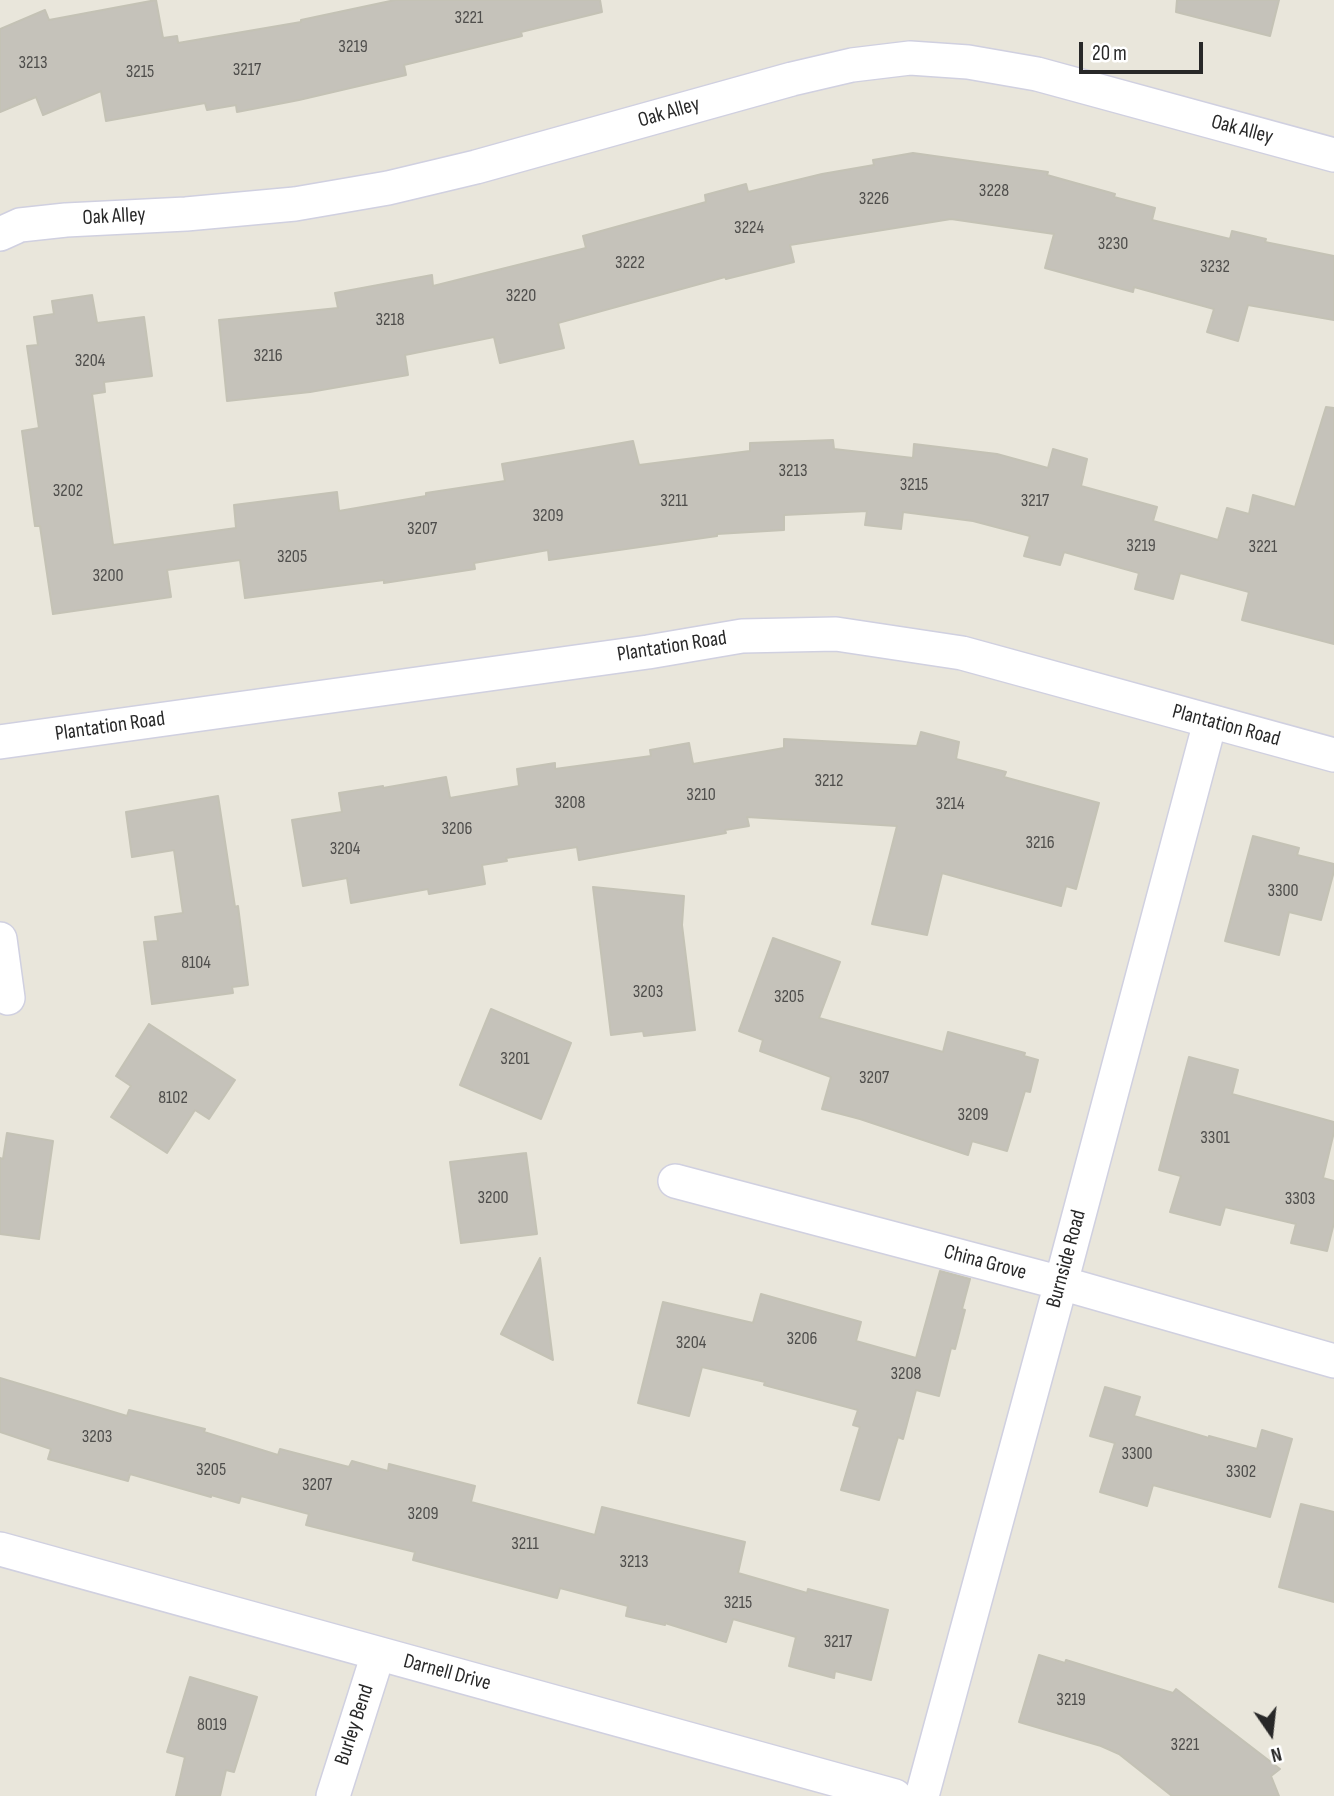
<!DOCTYPE html>
<html>
<head>
<meta charset="utf-8">
<style>
	body { margin:0 }
	#map { position:relative; width:1334px; height:1796px; overflow:hidden; background:#e9e6db; font-family:"Sofia Sans Condensed",sans-serif }
	canvas { display:block }
	.north { position:absolute; left:1236px; top:1698px; width:70px; height:70px; -webkit-text-stroke:5px #fff; paint-order:stroke; rotate:166deg; font-size:19px; font-weight:700; line-height:28px; text-align:center; color:#282828 }
	.north::after { content:''; display:block; margin:auto; width:24px; height:32px; background:#282828; clip-path:polygon(50% 0,100% 100%,50% 72%,0 100%) }
	.scale { position:absolute; left:1079px; top:42px; width:124px; height:32px; box-sizing:border-box; border:4px solid #282828; border-top:0; padding-left:9px; font-size:21px; line-height:24px; white-space:nowrap; color:#282828; -webkit-text-stroke:5px #fff; paint-order:stroke }
</style>
</head>
<body>
<div id="map">
<canvas width="1334" height="1796"></canvas>
<div class="north">N</div>
<div class="scale">20 m</div>
</div>
<script>
const ctx = document.querySelector('canvas').getContext('2d');
ctx.lineJoin = 'round';
function fill(path, color) { ctx.fillStyle = color; ctx.fill(path, 'evenodd'); }
const shape = rows => new Path2D(rows.map(r => 'M' + r).join(''));
function stroke(path, color, width, dash) { ctx.strokeStyle = color; ctx.lineWidth = width; ctx.lineCap = dash ? 'butt' : 'round'; ctx.setLineDash(dash || []); ctx.stroke(path); }
function label(font, color, halo, rows, align = 'center') {
  ctx.font = font + ' "Sofia Sans Condensed",sans-serif'; ctx.lineWidth = 5; ctx.setLineDash([]); ctx.textBaseline = 'middle'; ctx.strokeStyle = halo; ctx.fillStyle = color; for (const [text, x, y, turn = 0] of rows) {
    ctx.save(); ctx.translate(x, y); ctx.rotate((+turn || 0) * Math.PI / 180); ctx.textAlign = isNaN(turn) ? turn : align; if (halo) ctx.strokeText(text, 0, 0); ctx.fillText(text, 0, 0); ctx.restore();
  }
}
const building = shape([
	[156,0,163,38,177,36,178,43,301,22,301,20,395,0,600,0,602,12,521,32,522,36,404,65,406,75,299,100,237,112,236,105,207,110,205,103,106,121,101,91,43,115,36,97,0,112,0,29,45,10,49,20,156,0],
	[1177,0,1279,0,1270,36,1176,12,1177,0],
	[913,153,1048,172,1047,175,1115,194,1114,197,1155,208,1152,220,1230,239,1232,231,1266,239,1265,242,1334,256,1334,320,1248,305,1238,341,1207,332,1214,309,1134,287,1133,292,1045,268,1054,234,951,219,790,245,794,262,726,279,725,277,558,323,564,348,500,363,494,337,405,355,408,375,310,392,227,401,219,320,338,308,335,293,432,275,433,286,586,248,583,236,706,202,705,195,746,184,748,192,822,174,874,165,873,160,913,153],
	[92,295,97,323,144,317,152,376,104,382,105,392,92,394,113,545,236,528,234,505,337,492,339,511,426,496,426,493,505,481,502,464,633,441,639,465,750,451,750,443,833,440,834,449,913,458,914,444,997,454,1048,468,1053,449,1087,459,1081,486,1157,507,1153,521,1218,540,1227,508,1249,514,1253,495,1295,507,1326,407,1334,408,1334,644,1242,620,1249,592,1180,573,1173,599,1135,589,1139,573,1064,552,1060,565,1024,556,1030,536,973,521,903,512,901,529,865,525,867,511,784,515,784,530,717,534,717,536,549,560,548,550,474,563,475,569,384,583,384,580,245,598,240,560,167,570,171,597,53,614,40,526,35,526,22,431,39,428,27,346,38,345,34,317,54,314,52,301,92,295],
	[921,732,959,742,956,759,1006,772,1004,777,1099,803,1076,889,1066,886,1061,906,942,873,927,935,872,924,897,826,747,817,749,826,725,830,726,833,579,860,577,847,506,858,507,861,482,865,485,884,429,894,428,889,351,903,347,878,303,886,292,820,342,812,339,793,383,786,383,788,446,777,450,798,519,786,517,769,555,763,555,769,651,756,650,750,689,743,693,764,784,748,784,739,917,746,921,732],
	[218,796,235,907,238,906,248,985,232,987,233,993,152,1004,144,942,158,941,155,917,183,913,174,850,132,857,126,812,218,796],
	[1253,836,1299,848,1297,855,1334,864,1334,871,1321,920,1289,912,1279,955,1225,941,1253,836],
	[593,887,684,896,682,925,695,1030,644,1036,643,1031,611,1035,593,887],
	[773,938,840,962,819,1018,943,1052,948,1032,1025,1053,1024,1056,1038,1060,1030,1092,1025,1091,1007,1151,972,1141,968,1155,860,1119,822,1109,831,1077,760,1051,763,1040,739,1031,773,938],
	[491,1009,571,1043,541,1119,460,1085,491,1009],
	[149,1024,235,1080,209,1119,195,1110,167,1153,111,1117,131,1086,116,1076,149,1024],
	[1189,1057,1238,1070,1232,1094,1334,1122,1334,1132,1323,1178,1334,1181,1334,1223,1327,1251,1291,1243,1296,1224,1225,1207,1220,1225,1170,1212,1181,1176,1159,1170,1189,1057],
	[7,1133,53,1141,39,1239,0,1234,0,1158,3,1159,7,1133],
	[526,1153,537,1234,461,1243,450,1162,526,1153],
	[540,1258,553,1360,501,1334,540,1258],
	[940,1271,970,1279,962,1309,965,1310,955,1349,951,1348,939,1396,916,1390,903,1439,898,1437,879,1500,841,1490,860,1427,853,1425,858,1410,764,1385,765,1382,702,1367,689,1416,638,1403,663,1302,753,1323,761,1294,861,1322,856,1341,916,1358,940,1271],
	[0,1378,127,1416,129,1410,205,1429,204,1432,278,1455,280,1449,349,1467,352,1461,388,1471,389,1464,475,1486,471,1502,595,1535,602,1507,745,1542,738,1573,807,1593,808,1589,888,1610,871,1680,835,1671,834,1678,789,1666,796,1637,733,1619,726,1642,665,1623,665,1625,626,1616,628,1606,560,1588,557,1598,413,1560,415,1552,306,1525,309,1514,241,1496,239,1503,211,1495,211,1497,130,1474,128,1481,48,1459,51,1449,0,1432,0,1378],
	[1105,1387,1140,1397,1134,1416,1209,1438,1209,1436,1257,1449,1262,1430,1292,1439,1270,1517,1153,1485,1147,1506,1100,1492,1115,1443,1090,1436,1105,1387],
	[1301,1504,1334,1512,1334,1602,1279,1587,1301,1504],
	[1039,1655,1065,1663,1066,1660,1173,1693,1176,1689,1280,1769,1271,1776,1279,1796,1172,1796,1119,1754,1101,1746,1019,1722,1039,1655],
	[190,1677,257,1697,234,1772,226,1770,220,1796,176,1796,185,1757,167,1752,190,1677]
]);
const street = shape([
	[0,234,20,225,66,220,186,214,295,204,388,188,476,167,792,79,852,65,910,58,968,62,1037,74,1334,155],
	[0,742,648,652,742,636,836,634,962,653,1334,755],
	[0,939,8,998],
	[675,1181,1061,1283,1334,1361],
	[0,1549,895,1796],
	[333,1796,378,1654],
	[922,1796,1061,1283,1210,722]
]);
const numberNames = [
	["3221",469,18],
	["3219",353,47],
	["3213",33,63],
	["3217",247,70],
	["3215",140,72],
	["3228",994,191],
	["3226",874,199],
	["3224",749,228],
	["3230",1113,244],
	["3222",630,263],
	["3232",1215,267],
	["3220",521,296],
	["3218",390,320],
	["3216",268,356],
	["3204",90,361],
	["3213",793,471],
	["3215",914,485],
	["3202",68,491],
	["3211",674,501],
	["3217",1035,501],
	["3209",548,516],
	["3207",422,529],
	["3219",1141,546],
	["3221",1263,547],
	["3205",292,557],
	["3200",108,576],
	["3212",829,781],
	["3210",701,795],
	["3208",570,803],
	["3214",950,804],
	["3206",457,829],
	["3216",1040,843],
	["3204",345,849],
	["3300",1283,891],
	["8104",196,963],
	["3203",648,992],
	["3205",789,997],
	["3201",515,1059],
	["3207",874,1078],
	["8102",173,1098],
	["3209",973,1115],
	["3301",1215,1138],
	["3200",493,1198],
	["3303",1300,1199],
	["3206",802,1339],
	["3204",691,1343],
	["3208",906,1374],
	["3203",97,1437],
	["3300",1137,1454],
	["3205",211,1470],
	["3302",1241,1472],
	["3207",317,1485],
	["3209",423,1514],
	["3211",525,1544],
	["3213",634,1562],
	["3215",738,1603],
	["3217",838,1642],
	["3219",1071,1700],
	["8019",212,1725],
	["3221",1185,1745]
];
const streetNames = [
	["Oak Alley",669,113,-16],
	["Oak Alley",1242,130,15],
	["Oak Alley",114,217,-3],
	["Plantation Road",672,647,-9],
	["Plantation Road",1226,726,15],
	["Plantation Road",110,727,-8],
	["Burnside Road",1067,1259,-75],
	["China Grove",985,1263,15],
	["Darnell Drive",447,1673,15],
	["Burley Bend",355,1725,-72]
];
fill(building, '#c5c2ba');
stroke(building, '#c4c2b5', 2);
stroke(street, '#d0d0e0', 36);
stroke(street, '#fff', 33);
label('18px', '#4f4e4c', null, numberNames);
label('21px', '#282828', '#fff', streetNames);
</script>
</body>
</html>
